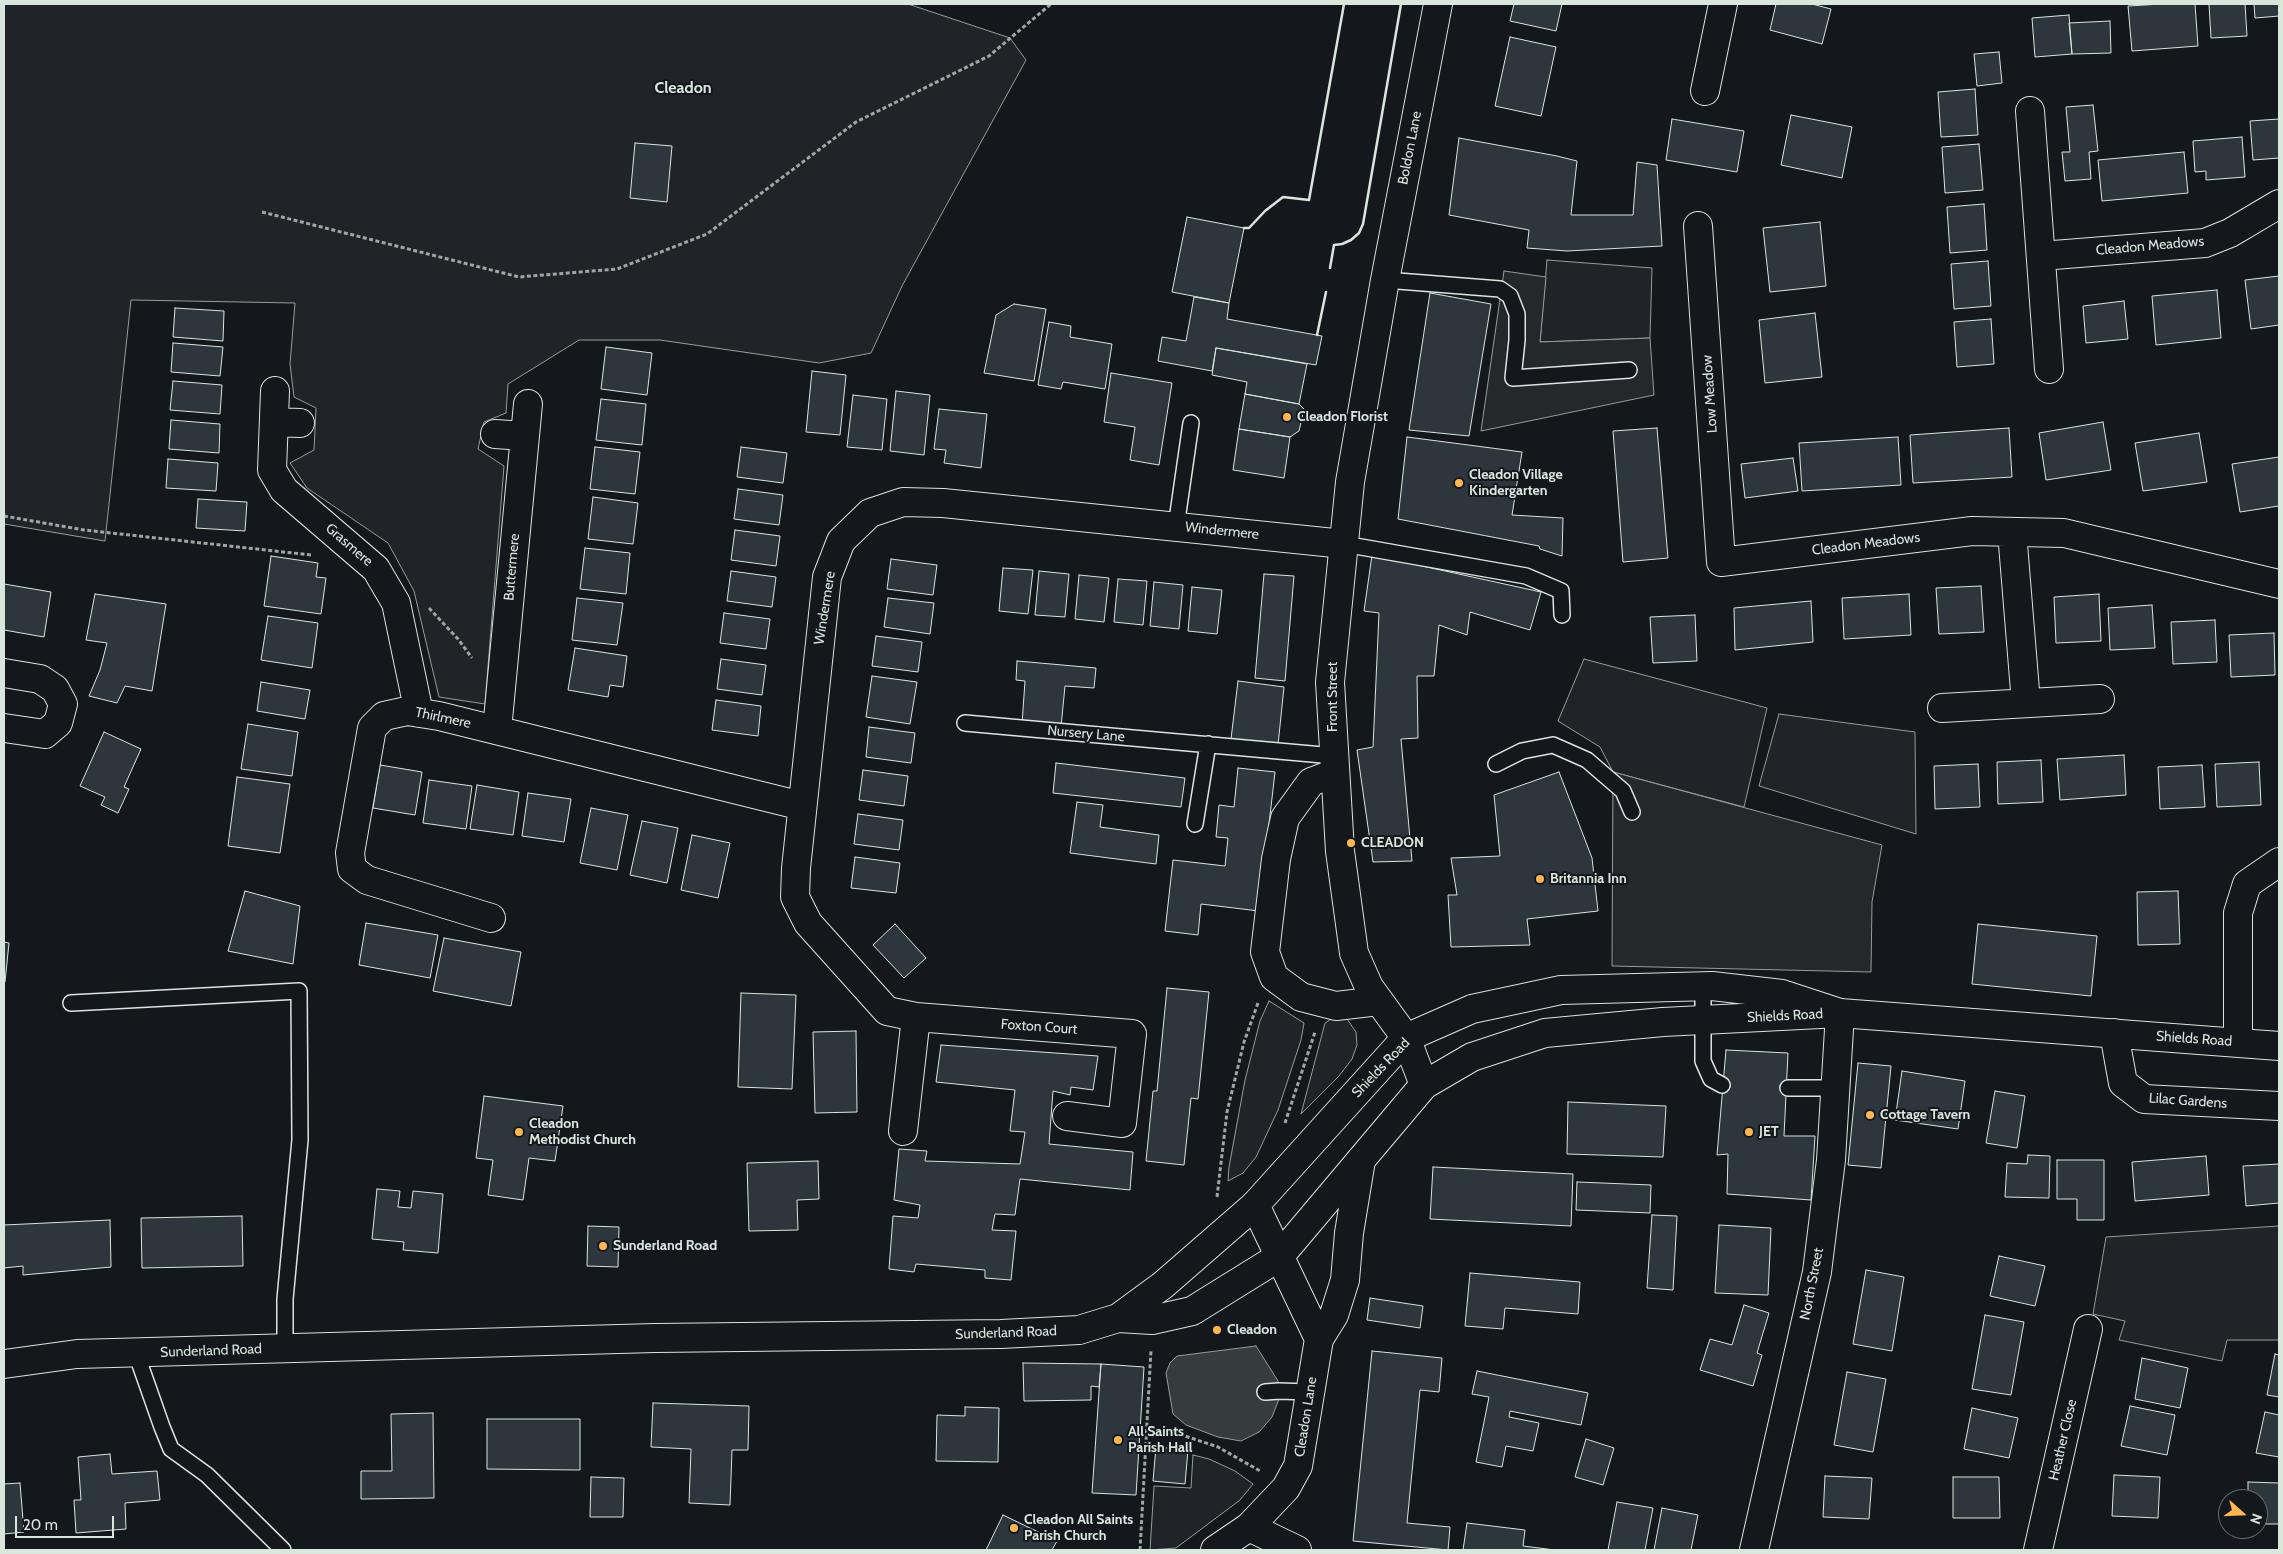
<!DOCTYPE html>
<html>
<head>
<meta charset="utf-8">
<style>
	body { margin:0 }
	#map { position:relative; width:2283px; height:1554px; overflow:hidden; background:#14181c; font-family:Cabin,sans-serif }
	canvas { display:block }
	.frame { position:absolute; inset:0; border:5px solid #d8e6dc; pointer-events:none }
	.north { position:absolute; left:2218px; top:1489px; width:50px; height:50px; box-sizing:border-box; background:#14181c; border:1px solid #626a69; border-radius:50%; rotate:110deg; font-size:14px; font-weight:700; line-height:20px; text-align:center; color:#d8e6dc }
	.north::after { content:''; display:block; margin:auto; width:18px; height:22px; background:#ffb74d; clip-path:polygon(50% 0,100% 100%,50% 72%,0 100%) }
	.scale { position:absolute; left:15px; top:1516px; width:99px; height:22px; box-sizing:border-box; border:2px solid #d8e6dc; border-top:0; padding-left:6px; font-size:15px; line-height:18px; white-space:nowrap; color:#d8e6dc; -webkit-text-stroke:4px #14181c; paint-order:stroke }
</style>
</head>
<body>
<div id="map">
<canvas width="2283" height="1554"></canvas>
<div class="frame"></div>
<div class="north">N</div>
<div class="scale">20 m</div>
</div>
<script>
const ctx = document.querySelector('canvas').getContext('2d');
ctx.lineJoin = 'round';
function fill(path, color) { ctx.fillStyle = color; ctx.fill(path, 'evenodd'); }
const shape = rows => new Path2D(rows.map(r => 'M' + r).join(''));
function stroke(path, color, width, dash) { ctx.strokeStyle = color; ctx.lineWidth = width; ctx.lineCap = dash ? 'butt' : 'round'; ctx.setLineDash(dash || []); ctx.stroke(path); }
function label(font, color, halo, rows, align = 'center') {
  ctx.font = font + ' Cabin,sans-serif'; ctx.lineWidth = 4; ctx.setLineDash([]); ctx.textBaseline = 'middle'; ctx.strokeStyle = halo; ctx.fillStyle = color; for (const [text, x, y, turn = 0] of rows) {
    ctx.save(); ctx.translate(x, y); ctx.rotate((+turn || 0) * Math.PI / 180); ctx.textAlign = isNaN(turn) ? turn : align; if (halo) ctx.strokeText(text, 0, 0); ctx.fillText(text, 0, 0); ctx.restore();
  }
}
const green = shape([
	[4,4,908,4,1010,38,1026,60,902,286,871,353,819,363,660,340,579,340,508,384,506,413,484,422,478,449,504,466,485,704,439,697,414,591,388,543,307,488,290,463,314,450,316,408,294,397,290,364,295,303,131,300,105,541,4,524,4,4],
	[1547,260,1652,268,1650,338,1540,342,1547,260],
	[1584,659,1767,708,1744,807,1613,772,1600,747,1558,721,1584,659],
	[1779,714,1915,732,1916,834,1759,786,1779,714],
	[1269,1001,1304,1023,1301,1040,1278,1110,1256,1157,1243,1173,1228,1181,1229,1167,1245,1080,1260,1021,1269,1001],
	[1333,1018,1347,1019,1356,1032,1357,1045,1352,1059,1339,1076,1301,1114,1325,1023,1333,1018],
	[2279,1226,2279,1340,2227,1340,2222,1361,2119,1340,2125,1321,2093,1314,2106,1237,2279,1226],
	[1193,1455,1209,1459,1235,1471,1253,1484,1240,1500,1176,1548,1150,1550,1154,1486,1191,1488,1193,1455]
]);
const parking = shape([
	[1504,271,1546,277,1540,342,1650,338,1654,395,1481,431,1504,271],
	[1613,772,1882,845,1872,902,1871,972,1612,966,1613,772]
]);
const water = shape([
	[1256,1346,1278,1381,1279,1391,1279,1399,1272,1417,1259,1432,1241,1441,1218,1437,1186,1425,1173,1414,1166,1373,1170,1363,1177,1356,1256,1346]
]);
const building = shape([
	[1514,4,1562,4,1556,31,1510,21,1514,4],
	[1776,4,1812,4,1831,9,1822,44,1770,30,1776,4],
	[2162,4,2195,4,2198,46,2132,51,2128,6,2162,4],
	[2209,4,2245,4,2247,36,2211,38,2209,4],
	[2254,4,2279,4,2279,16,2255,18,2254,4],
	[2069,15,2072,54,2035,57,2032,18,2069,15],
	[2110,21,2111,53,2072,54,2069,23,2110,21],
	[1510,37,1556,47,1541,116,1495,106,1510,37],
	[1999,52,2002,83,1977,86,1974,54,1999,52],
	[1975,89,1978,135,1941,137,1938,92,1975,89],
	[2093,105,2098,151,2089,152,2091,179,2065,181,2062,152,2070,152,2066,107,2093,105],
	[1791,115,1852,127,1842,178,1781,165,1791,115],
	[1672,119,1744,131,1737,172,1666,160,1672,119],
	[2279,119,2279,158,2253,160,2250,121,2279,119],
	[2242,137,2245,177,2206,180,2206,171,2195,172,2193,141,2242,137],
	[1459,138,1557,156,1577,161,1571,215,1633,215,1637,162,1657,165,1662,246,1567,251,1527,248,1529,230,1449,215,1459,138],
	[635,143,672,146,667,202,630,198,635,143],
	[1979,144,1983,190,1945,193,1942,147,1979,144],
	[2184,152,2188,193,2102,201,2098,160,2184,152],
	[1984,204,1987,250,1950,253,1947,207,1984,204],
	[1187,217,1244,228,1229,303,1172,292,1187,217],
	[1820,222,1826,286,1770,292,1763,228,1820,222],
	[1988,261,1991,306,1954,309,1951,264,1988,261],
	[2279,276,2279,325,2251,329,2245,280,2279,276],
	[2217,290,2221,338,2156,345,2152,296,2217,290],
	[1430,293,1491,304,1469,436,1409,430,1430,293],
	[1194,297,1229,303,1227,319,1322,336,1316,365,1216,348,1212,371,1158,361,1162,337,1186,341,1194,297],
	[2124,301,2128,339,2086,343,2083,306,2124,301],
	[1014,304,1046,309,1034,381,984,373,996,315,1014,304],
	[175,308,224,311,223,341,173,337,175,308],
	[1815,313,1822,377,1765,383,1759,320,1815,313],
	[1991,319,1994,364,1957,367,1954,322,1991,319],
	[1049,322,1071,326,1070,337,1112,344,1105,389,1063,382,1061,389,1038,385,1049,322],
	[173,343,223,347,220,376,171,372,173,343],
	[606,347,652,353,647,395,601,389,606,347],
	[1216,348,1307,364,1299,404,1245,394,1247,382,1212,375,1216,348],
	[812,371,846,375,840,435,806,432,812,371],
	[1111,373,1172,383,1159,465,1130,460,1135,427,1104,422,1111,373],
	[173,381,222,385,220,414,170,410,173,381],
	[896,391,930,395,924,455,890,451,896,391],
	[1245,394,1299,404,1304,409,1299,431,1290,437,1239,429,1245,394],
	[853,395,887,399,882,450,847,447,853,395],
	[601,399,646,404,642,445,596,440,601,399],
	[939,409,987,414,981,468,944,463,946,450,934,449,939,409],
	[171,420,220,424,219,453,169,449,171,420],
	[2103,422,2111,470,2046,480,2039,433,2103,422],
	[1657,428,1668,558,1623,562,1613,431,1657,428],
	[2009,428,2012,477,1913,483,1910,435,2009,428],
	[1239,429,1290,437,1284,478,1233,470,1239,429],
	[2199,433,2207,482,2143,491,2135,443,2199,433],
	[1407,437,1522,452,1512,515,1563,518,1562,556,1540,549,1539,546,1398,519,1407,437],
	[1898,437,1901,485,1802,491,1799,443,1898,437],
	[595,447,640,452,635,494,590,489,595,447],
	[741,447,787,453,783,483,737,477,741,447],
	[2279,457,2279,506,2240,512,2232,464,2279,457],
	[1793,458,1798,491,1745,498,1741,464,1793,458],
	[168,459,218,463,216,491,166,488,168,459],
	[738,489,783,495,779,525,734,519,738,489],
	[593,497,638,503,633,544,588,539,593,497],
	[198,499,247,502,245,531,196,528,198,499],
	[735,530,780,536,776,566,731,560,735,530],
	[585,548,630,553,626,594,580,589,585,548],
	[1372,555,1541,592,1530,630,1470,612,1467,635,1439,625,1434,676,1417,676,1418,738,1401,739,1412,861,1373,862,1357,750,1373,747,1379,613,1364,611,1372,555],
	[271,556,318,563,316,577,326,578,321,614,264,606,271,556],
	[891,559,937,565,933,595,887,589,891,559],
	[1003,568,1033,570,1028,614,999,611,1003,568],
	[731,571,776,577,772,607,727,601,731,571],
	[1039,571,1069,574,1065,617,1035,615,1039,571],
	[1264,574,1294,576,1285,681,1255,678,1264,574],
	[1079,575,1109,578,1104,622,1075,619,1079,575],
	[1118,579,1147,581,1143,625,1114,622,1118,579],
	[1154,582,1183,585,1179,629,1150,626,1154,582],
	[4,584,51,592,44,637,4,630,4,584],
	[1981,586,1984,632,1939,634,1936,588,1981,586],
	[1192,587,1222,590,1217,634,1188,631,1192,587],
	[95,594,166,604,152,691,125,686,117,703,89,696,100,670,107,643,86,640,95,594],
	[1909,594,1911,635,1844,639,1842,598,1909,594],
	[2099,594,2101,641,2056,643,2054,597,2099,594],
	[577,598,623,603,617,645,572,640,577,598],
	[888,598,934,603,930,634,884,627,888,598],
	[1811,601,1813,642,1735,650,1734,608,1811,601],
	[2152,605,2155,648,2110,650,2108,608,2152,605],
	[724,613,770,619,766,649,720,643,724,613],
	[1695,615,1697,661,1653,663,1650,617,1695,615],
	[268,616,318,623,312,668,261,660,268,616],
	[2215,620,2217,662,2173,664,2171,622,2215,620],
	[2274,633,2275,675,2231,677,2229,635,2274,633],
	[876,636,922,642,918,672,872,666,876,636],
	[575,648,627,656,623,687,610,685,608,697,568,690,575,648],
	[721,659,766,665,762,695,717,689,721,659],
	[1017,661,1096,668,1094,688,1065,686,1061,727,1022,724,1025,681,1016,680,1017,661],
	[872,676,917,682,910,724,866,717,872,676],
	[1238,681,1284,687,1278,745,1231,739,1238,681],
	[261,682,310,690,305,719,257,711,261,682],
	[716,700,761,706,758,736,712,730,716,700],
	[248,724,298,732,292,776,241,769,248,724],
	[869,727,915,733,911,763,866,757,869,727],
	[104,732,141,749,124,787,129,789,118,813,101,805,105,797,80,786,104,732],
	[2124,755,2126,795,2060,800,2057,759,2124,755],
	[2041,760,2043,802,1998,804,1997,762,2041,760],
	[2259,762,2261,805,2217,807,2215,764,2259,762],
	[1056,763,1185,778,1181,807,1053,793,1056,763],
	[1978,764,1980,807,1935,809,1934,766,1978,764],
	[380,765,422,772,415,815,373,808,380,765],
	[2202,765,2205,807,2160,809,2158,767,2202,765],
	[1238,768,1275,772,1259,911,1201,904,1198,935,1165,931,1173,860,1225,866,1228,838,1216,837,1219,805,1234,807,1238,768],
	[863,770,908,776,904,806,859,800,863,770],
	[1559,772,1592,858,1598,911,1527,919,1530,945,1451,947,1448,895,1457,895,1451,858,1500,856,1494,795,1559,772],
	[237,777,290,784,280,853,228,846,237,777],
	[429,780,472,786,466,829,423,823,429,780],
	[477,785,519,792,513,835,470,829,477,785],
	[528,793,571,799,564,842,522,836,528,793],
	[1077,802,1103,805,1100,827,1159,835,1156,864,1070,853,1077,802],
	[591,808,628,815,617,870,580,863,591,808],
	[858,814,903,820,899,850,854,844,858,814],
	[642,821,678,828,667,883,630,875,642,821],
	[692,835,730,843,718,898,681,890,692,835],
	[855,857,900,863,896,893,851,888,855,857],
	[245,891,300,906,293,964,228,951,245,891],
	[2178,891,2180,944,2138,945,2137,892,2178,891],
	[366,923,438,935,430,978,359,965,366,923],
	[895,924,926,958,904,978,873,945,895,924],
	[1978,924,2097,936,2091,996,1972,984,1978,924],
	[444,938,521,952,511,1006,433,991,444,938],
	[4,942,9,943,5,982,4,982,4,942],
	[1167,988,1209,992,1198,1099,1191,1098,1184,1165,1146,1161,1153,1091,1157,1091,1167,988],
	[741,993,796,995,792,1089,738,1087,741,993],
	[856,1031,857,1112,815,1113,813,1032,856,1031],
	[941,1045,1098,1056,1093,1090,1071,1087,1070,1095,1053,1091,1049,1144,1133,1152,1130,1190,1020,1179,1015,1215,995,1214,992,1230,1016,1231,1011,1280,985,1278,985,1270,916,1264,914,1272,889,1269,893,1216,918,1218,920,1205,894,1200,899,1149,927,1151,925,1161,1020,1164,1025,1132,1010,1131,1015,1090,936,1082,941,1045],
	[1726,1050,1788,1053,1784,1136,1815,1136,1811,1200,1727,1194,1728,1154,1717,1155,1726,1050],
	[1858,1063,1891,1066,1881,1168,1848,1165,1858,1063],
	[1902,1071,1965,1081,1958,1129,1895,1120,1902,1071],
	[1995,1091,2025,1096,2017,1148,1986,1143,1995,1091],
	[484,1096,563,1106,555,1161,529,1158,523,1200,488,1195,493,1160,476,1158,484,1096],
	[1568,1102,1666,1106,1663,1157,1567,1154,1568,1102],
	[2028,1155,2050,1156,2049,1198,2005,1197,2007,1163,2027,1164,2028,1155],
	[2206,1156,2209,1195,2135,1201,2132,1162,2206,1156],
	[2057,1160,2104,1160,2104,1220,2077,1220,2077,1199,2057,1199,2057,1160],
	[818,1161,819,1199,797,1200,798,1230,749,1231,747,1163,818,1161],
	[2279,1164,2279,1203,2246,1206,2243,1166,2279,1164],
	[1433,1167,1573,1174,1571,1226,1430,1219,1433,1167],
	[1577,1182,1651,1185,1650,1213,1576,1210,1577,1182],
	[377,1189,400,1191,398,1207,411,1208,413,1191,443,1194,438,1253,403,1250,404,1242,372,1239,377,1189],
	[1652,1215,1677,1216,1673,1290,1647,1288,1652,1215],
	[242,1216,243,1266,142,1268,141,1218,242,1216],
	[110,1220,111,1267,23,1275,23,1266,4,1268,4,1225,110,1220],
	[1719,1225,1771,1228,1768,1295,1715,1293,1719,1225],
	[588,1226,619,1227,618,1267,587,1266,588,1226],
	[1999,1256,2045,1266,2035,1306,1990,1296,1999,1256],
	[1866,1270,1904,1277,1892,1351,1853,1344,1866,1270],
	[1470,1273,1580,1282,1578,1314,1505,1308,1503,1329,1465,1326,1470,1273],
	[1370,1298,1423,1306,1420,1328,1367,1320,1370,1298],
	[1744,1305,1769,1313,1757,1353,1762,1355,1753,1386,1700,1370,1710,1339,1732,1345,1744,1305],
	[1985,1315,2024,1322,2011,1395,1972,1389,1985,1315],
	[1372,1351,1442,1358,1439,1392,1420,1390,1407,1523,1450,1527,1448,1550,1353,1541,1372,1351],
	[2275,1354,2279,1355,2279,1397,2267,1395,2275,1354],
	[2142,1358,2188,1368,2180,1408,2135,1399,2142,1358],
	[1023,1363,1101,1364,1099,1387,1091,1386,1091,1400,1024,1401,1023,1363],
	[1101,1364,1144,1367,1136,1495,1092,1493,1101,1364],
	[1477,1371,1588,1393,1581,1425,1510,1411,1509,1417,1539,1423,1533,1451,1506,1446,1502,1467,1476,1462,1489,1397,1472,1394,1477,1371],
	[1847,1372,1886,1379,1873,1452,1834,1445,1847,1372],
	[653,1403,749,1406,748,1450,732,1450,730,1505,689,1503,691,1449,651,1447,653,1403],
	[2130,1406,2175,1415,2167,1455,2121,1446,2130,1406],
	[965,1407,999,1408,998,1462,936,1461,937,1415,965,1416,965,1407],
	[1972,1408,2018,1418,2009,1458,1964,1449,1972,1408],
	[2265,1412,2279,1415,2279,1457,2256,1453,2265,1412],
	[433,1413,434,1498,361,1499,361,1471,392,1471,391,1414,433,1413],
	[487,1419,580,1419,580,1470,487,1469,487,1419],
	[1586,1439,1614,1448,1603,1485,1575,1477,1586,1439],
	[1156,1447,1188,1450,1185,1484,1153,1481,1156,1447],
	[110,1454,112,1474,157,1471,160,1500,125,1503,126,1529,76,1533,74,1500,81,1500,78,1457,110,1454],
	[2114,1475,2160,1477,2158,1518,2112,1516,2114,1475],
	[1825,1476,1872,1478,1869,1519,1823,1517,1825,1476],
	[591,1477,624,1478,623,1517,590,1517,591,1477],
	[1953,1477,1999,1477,2000,1518,1953,1518,1953,1477],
	[2248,1482,2279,1483,2279,1524,2258,1524,2258,1499,2248,1499,2248,1482],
	[20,1483,24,1532,4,1534,4,1484,20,1483],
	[1617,1502,1653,1508,1645,1550,1608,1550,1617,1502],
	[1662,1508,1698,1515,1691,1550,1654,1550,1662,1508],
	[1003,1515,1057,1541,1052,1550,986,1550,1003,1515],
	[1467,1523,1525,1530,1523,1546,1555,1550,1463,1550,1467,1523]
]);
const path = shape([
	[262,212,519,277,617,269,707,234,856,122,989,56,1051,4],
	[4,516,84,530,311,555],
	[429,608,458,639,472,658],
	[1285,1123,1315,1032],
	[1217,1197,1227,1112,1244,1042,1258,1003],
	[1147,1432,1182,1435,1218,1447,1260,1471],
	[1140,1550,1151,1350]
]);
const lane = shape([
	[1385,280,1500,289,1510,296,1517,314,1517,340,1513,378,1629,370],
	[1176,527,1191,423],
	[1344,544,1526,576,1561,591,1562,615],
	[965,723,1334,756],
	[1496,764,1522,751,1553,745,1587,760,1623,791,1632,812],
	[1195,824,1208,744],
	[1703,986,1703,1061,1711,1079,1722,1085],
	[71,1003,299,991,300,1140,285,1299,285,1349],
	[1788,1088,1835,1088],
	[136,1353,162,1427,171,1449,207,1475,283,1550],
	[1265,1392,1279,1391,1309,1392]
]);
const street = shape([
	[1705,91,1723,4],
	[2030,111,2049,369],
	[1698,226,1721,562,1972,531,2064,533,2279,584],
	[2041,256,2205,243,2230,233,2279,204],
	[275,391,272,470,284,490,376,569,396,603,419,713],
	[274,422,300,423],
	[495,434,525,436],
	[2012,532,2026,703],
	[4,673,40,679,55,689,63,704,58,723,45,734,4,728],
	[1942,708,2100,699],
	[497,730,528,404],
	[1335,773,1311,782,1285,818,1276,859,1265,952,1274,977,1301,997,1336,1006,1379,1001],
	[491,918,367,880,352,869,350,853,372,728,384,716,407,711,439,716,802,806],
	[916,1017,887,1011,808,923,795,897,796,868,827,577,841,541,870,513,903,502,943,503,1344,544],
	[2114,1033,2123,1083,2144,1099,2279,1106],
	[2238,1042,2238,913,2247,884,2279,862],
	[903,1131,916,1017,1132,1034,1122,1123,1067,1116],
	[1249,1527,1297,1550],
	[1754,1550,1817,1272,1831,1160,1840,1013],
	[2038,1550,2088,1329]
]);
const secondary = shape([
	[1424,1085,1406,1038,1369,987,1354,953,1340,851,1330,682,1350,482,1385,280,1438,4],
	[1319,1339,1334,1315,1345,1280,1349,1233,1361,1160],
	[1215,1550,1249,1527,1286,1488,1298,1466,1319,1339,1255,1205]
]);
const highway = shape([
	[1118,1318,1152,1320,1192,1311,1279,1257,1424,1085,1472,1057,1545,1033,1663,1022,1840,1013,2279,1046],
	[4,1364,77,1354,655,1338,1001,1334,1079,1330,1118,1318,1163,1285,1255,1205,1406,1038,1472,1009,1561,990,1712,986,1782,994,1840,1013]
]);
const wall = shape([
	[1244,228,1249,228,1265,211,1283,197,1309,200,1344,4],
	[1330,268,1334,245,1342,244,1351,240,1359,233,1363,224,1401,4],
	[1317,335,1326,292]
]);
const markers = [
	[1287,417,5,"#ffb74d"],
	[1459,483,5,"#ffb74d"],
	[1351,843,5,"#ffb74d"],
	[1540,879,5,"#ffb74d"],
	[1870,1115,5,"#ffb74d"],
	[519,1132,5,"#ffb74d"],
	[1749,1132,5,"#ffb74d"],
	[603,1246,5,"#ffb74d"],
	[1217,1330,5,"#ffb74d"],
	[1118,1440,5,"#ffb74d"],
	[1014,1528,5,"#ffb74d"]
];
const streetNames = [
	["Boldon Lane",1410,148,-79],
	["Cleadon Meadows",2150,246,-5],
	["Low Meadow",1710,394,-94],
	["Windermere",1222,531,6],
	["Cleadon Meadows",1866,544,-7],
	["Grasmere",349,545,41],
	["Buttermere",512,567,-85],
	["Windermere",825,608,-81],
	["Front Street",1333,697,-90],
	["Thirlmere",443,718,12],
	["Nursery Lane",1086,734,5],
	["Shields Road",1785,1016,-3],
	["Foxton Court",1039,1027,4],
	["Shields Road",2194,1039,4],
	["Shields Road",1381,1068,-46],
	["Lilac Gardens",2188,1101,4],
	["North Street",1812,1284,-79],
	["Sunderland Road",1006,1333,-2],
	["Sunderland Road",211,1351,-2],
	["Cleadon Lane",1306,1417,-81],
	["Heather Close",2063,1440,-77]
];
const poiNames = [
	["Cleadon Florist",1297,417],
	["Cleadon Village",1469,475],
	["Kindergarten",1469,491],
	["CLEADON",1361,843],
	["Britannia Inn",1550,879],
	["Cottage Tavern",1880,1115],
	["Cleadon",529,1124],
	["Methodist Church",529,1140],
	["JET",1759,1132],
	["Sunderland Road",613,1246],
	["Cleadon",1227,1330],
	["All Saints",1128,1432],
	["Parish Hall",1128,1448],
	["Cleadon All Saints",1024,1520],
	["Parish Church",1024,1536]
];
const quarterNames = [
	["Cleadon",683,88]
];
fill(green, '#202428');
stroke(green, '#939e99', 1);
fill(parking, '#24282b');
stroke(parking, '#939e99', 1);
fill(water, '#363b3e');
stroke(water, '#939e99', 1);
fill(building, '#2c363c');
stroke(building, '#d8e6dc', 1);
stroke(lane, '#d8e6dc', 18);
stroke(street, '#d8e6dc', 30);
stroke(secondary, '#d8e6dc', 30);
stroke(highway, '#d8e6dc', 30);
stroke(path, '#9da8a2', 3, [4, 2.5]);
stroke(lane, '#14181c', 15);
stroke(street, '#14181c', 28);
stroke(secondary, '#14181c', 28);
stroke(highway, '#14181c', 28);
stroke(wall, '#d8e6dc', 2.5);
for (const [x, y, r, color] of markers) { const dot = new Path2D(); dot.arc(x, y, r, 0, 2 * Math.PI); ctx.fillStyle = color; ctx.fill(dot); stroke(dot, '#14181c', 2); }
label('14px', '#d8e6dc', '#14181c', streetNames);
label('bold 14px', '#d8e6dc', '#14181c', poiNames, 'left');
label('bold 16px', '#d8e6dc', '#14181c', quarterNames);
</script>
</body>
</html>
